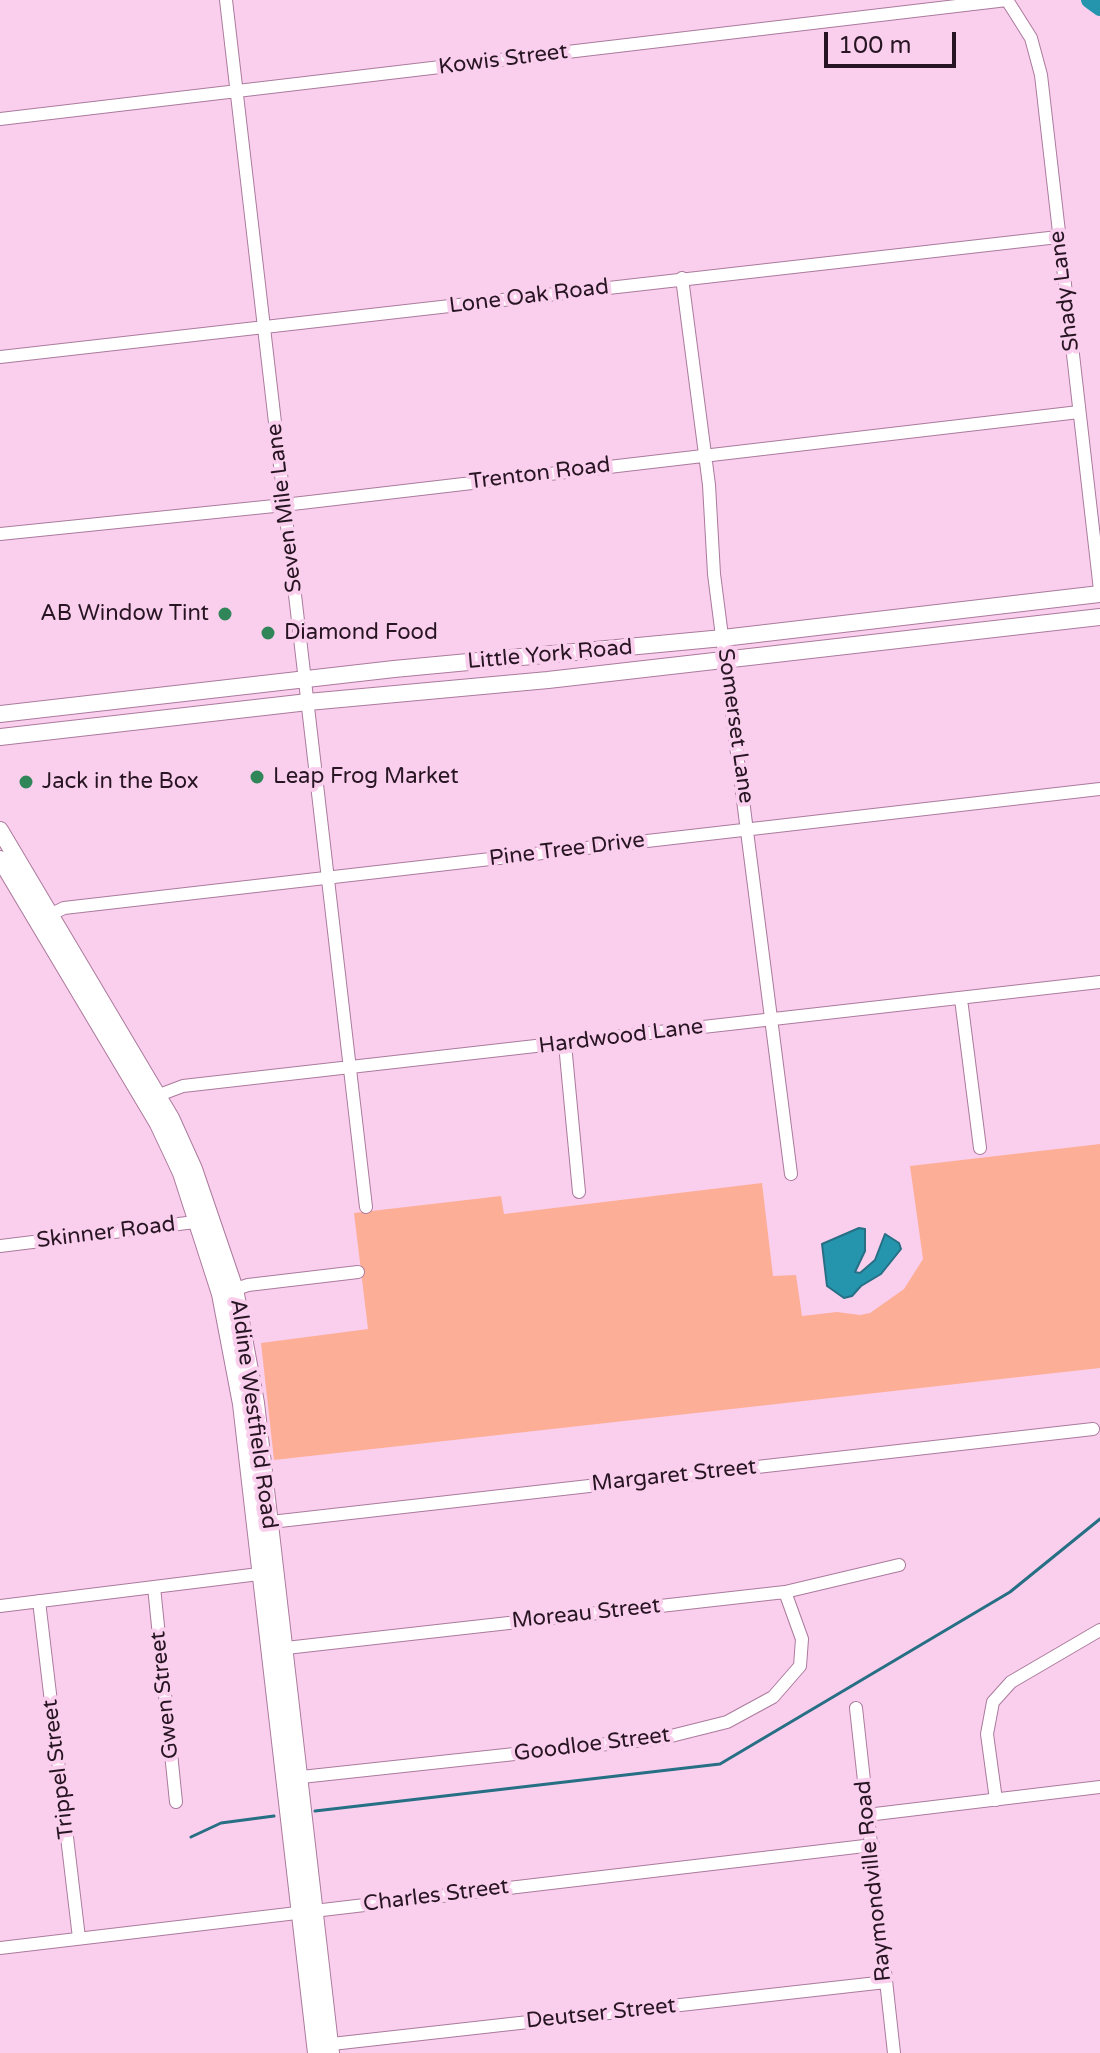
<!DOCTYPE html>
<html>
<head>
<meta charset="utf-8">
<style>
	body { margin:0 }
	#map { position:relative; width:1100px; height:2053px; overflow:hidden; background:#facfed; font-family:"Varela Round",sans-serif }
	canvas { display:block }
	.scale { position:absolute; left:824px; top:32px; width:132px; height:36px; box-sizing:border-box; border:4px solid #281523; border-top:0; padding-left:10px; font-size:24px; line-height:28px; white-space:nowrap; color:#281523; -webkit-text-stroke:6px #facfed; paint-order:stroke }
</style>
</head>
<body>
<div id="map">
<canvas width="1100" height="2053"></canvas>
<div class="scale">100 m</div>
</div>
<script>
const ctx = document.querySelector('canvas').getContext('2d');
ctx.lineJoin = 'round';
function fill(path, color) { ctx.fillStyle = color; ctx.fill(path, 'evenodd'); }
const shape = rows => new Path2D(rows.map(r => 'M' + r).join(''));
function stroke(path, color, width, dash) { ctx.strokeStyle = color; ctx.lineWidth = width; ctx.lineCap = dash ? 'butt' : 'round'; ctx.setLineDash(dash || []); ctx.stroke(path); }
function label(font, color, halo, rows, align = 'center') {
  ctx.font = font + ' "Varela Round",sans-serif'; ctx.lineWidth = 8; ctx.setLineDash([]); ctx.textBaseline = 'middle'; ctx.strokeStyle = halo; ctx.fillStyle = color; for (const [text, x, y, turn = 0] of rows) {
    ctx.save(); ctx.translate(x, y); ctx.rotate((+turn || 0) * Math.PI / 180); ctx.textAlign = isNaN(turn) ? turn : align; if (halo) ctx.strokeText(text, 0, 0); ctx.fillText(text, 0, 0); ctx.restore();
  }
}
const green = shape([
	[1100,1144,1100,1368,274,1460,261,1343,368,1329,354,1213,501,1196,504,1214,762,1183,773,1276,796,1275,802,1316,837,1312,860,1315,870,1313,904,1289,923,1259,910,1166]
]);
const water = shape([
	[859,1228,865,1229,865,1251,855,1272,860,1273,875,1260,885,1234,899,1243,901,1249,881,1274,861,1286,852,1296,844,1298,827,1286,822,1244,859,1228]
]);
const stream = shape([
	[315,1811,720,1764,1010,1592,1100,1519],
	[191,1837,221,1823,274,1816]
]);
const river = shape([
	[1089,0,1100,8]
]);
const minor = shape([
	[226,0,366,1207],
	[0,119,1007,0,1031,38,1041,75,1100,590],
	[682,278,709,485,714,574,791,1174],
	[0,357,1058,237],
	[0,534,284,505,1079,412],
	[43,918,64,908,1100,789],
	[961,999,980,1148],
	[565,1044,579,1192],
	[151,1098,183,1086,1100,982],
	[0,1246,203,1221],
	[227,1292,248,1285,358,1272],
	[262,1523,1093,1429],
	[154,1587,176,1802],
	[39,1601,79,1938],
	[0,1606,267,1573],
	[277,1649,785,1592,899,1565],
	[856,1708,894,2053],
	[292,1778,663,1738,727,1722,773,1697,800,1666,802,1639,785,1592],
	[996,1800,987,1734,993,1702,1011,1682,1100,1630],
	[867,1815,1100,1787],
	[0,1948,873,1845],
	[323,2045,886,1982]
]);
const major = shape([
	[0,714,394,669,723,638,1100,594],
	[0,737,308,702,548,680,1100,617],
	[0,830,171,1118,194,1169,235,1289,256,1403,331,2053],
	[0,859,158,1124,181,1173,220,1294,241,1404,316,2053]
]);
const markers = [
	[225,614,8,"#318659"],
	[268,633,8,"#318659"],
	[257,777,8,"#318659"],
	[26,782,8,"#318659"]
];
const streetNames = [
	["Kowis Street",503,60,-7],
	["Shady Lane",1065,291,-97],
	["Lone Oak Road",529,297,-7],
	["Trenton Road",540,474,-7],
	["Seven Mile Lane",285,508,-97],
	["Little York Road",550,655,-5],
	["Somerset Lane",735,726,82],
	["Pine Tree Drive",567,850,-7],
	["Hardwood Lane",621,1037,-7],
	["Skinner Road",106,1233,-7],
	["Aldine Westfield Road",253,1414,82],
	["Margaret Street",674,1476,-6],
	["Moreau Street",586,1614,-6],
	["Gwen Street",165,1695,-96],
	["Goodloe Street",592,1745,-7],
	["Trippel Street",59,1769,-97],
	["Raymondville Road",874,1881,-96],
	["Charles Street",436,1896,-7],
	["Deutser Street",601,2014,-6]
];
const poiNames = [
	["AB Window Tint",209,614,"right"],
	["Diamond Food",284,633],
	["Leap Frog Market",273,777],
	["Jack in the Box",42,782]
];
fill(green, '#fdae97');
fill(water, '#2595ae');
stroke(water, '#266f84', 2);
stroke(stream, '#266f84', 3);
stroke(river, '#2595ae', 16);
stroke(minor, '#ab7a9d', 14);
stroke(major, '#ab7a9d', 18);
stroke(minor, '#fff', 12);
stroke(major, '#fff', 16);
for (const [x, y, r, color] of markers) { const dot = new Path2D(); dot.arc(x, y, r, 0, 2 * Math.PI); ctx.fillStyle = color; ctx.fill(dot); stroke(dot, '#facfed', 3); }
label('22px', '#281523', '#facfed', streetNames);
label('22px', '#281523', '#facfed', poiNames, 'left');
</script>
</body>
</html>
